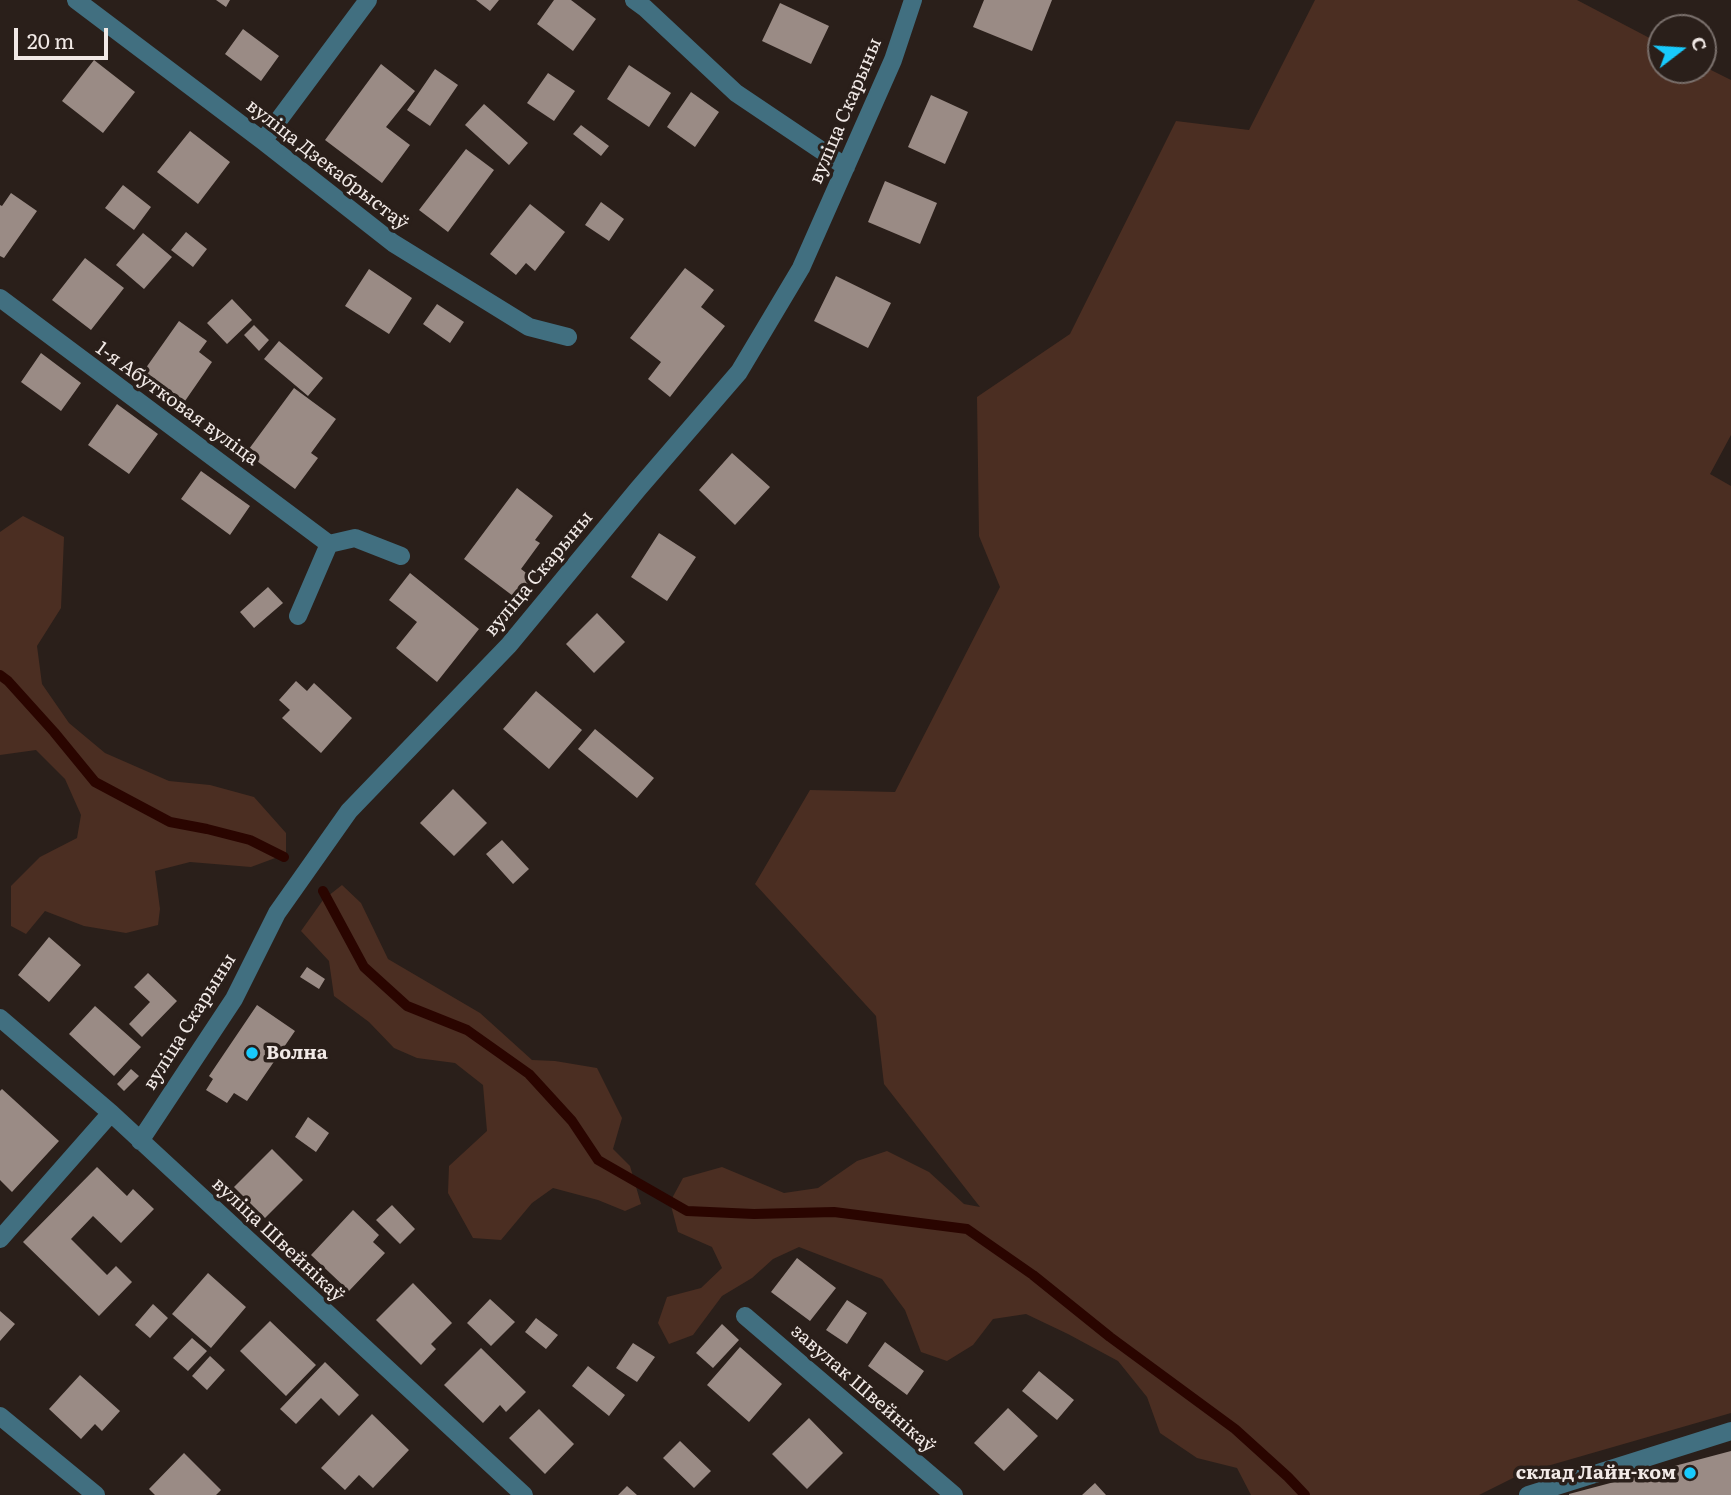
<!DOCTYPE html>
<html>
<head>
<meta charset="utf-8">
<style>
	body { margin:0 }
	#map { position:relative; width:1731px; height:1495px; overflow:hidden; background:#2a1f1a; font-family:Literata,serif }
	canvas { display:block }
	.north { position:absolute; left:1647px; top:14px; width:70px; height:70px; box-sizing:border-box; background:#2a1f1a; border:2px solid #7a706c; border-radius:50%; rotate:73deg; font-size:19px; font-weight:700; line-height:28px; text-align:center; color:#f1e9e6 }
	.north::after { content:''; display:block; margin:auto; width:24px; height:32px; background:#18cafc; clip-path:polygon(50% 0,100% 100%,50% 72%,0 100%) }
	.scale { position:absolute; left:14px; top:28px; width:94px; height:32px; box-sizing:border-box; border:4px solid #f1e9e6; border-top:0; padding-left:9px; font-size:21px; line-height:24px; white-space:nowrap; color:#f1e9e6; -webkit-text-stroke:5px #2a1f1a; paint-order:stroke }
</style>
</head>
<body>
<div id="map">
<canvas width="1731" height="1495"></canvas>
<div class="north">С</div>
<div class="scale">20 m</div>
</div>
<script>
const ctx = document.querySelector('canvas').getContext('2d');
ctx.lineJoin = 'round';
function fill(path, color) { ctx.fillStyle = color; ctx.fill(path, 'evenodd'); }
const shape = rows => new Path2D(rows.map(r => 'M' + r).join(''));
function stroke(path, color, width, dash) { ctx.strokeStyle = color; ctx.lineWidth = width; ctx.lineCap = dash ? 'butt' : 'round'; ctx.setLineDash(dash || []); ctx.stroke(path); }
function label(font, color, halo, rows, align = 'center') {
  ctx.font = font + ' Literata,serif'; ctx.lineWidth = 7; ctx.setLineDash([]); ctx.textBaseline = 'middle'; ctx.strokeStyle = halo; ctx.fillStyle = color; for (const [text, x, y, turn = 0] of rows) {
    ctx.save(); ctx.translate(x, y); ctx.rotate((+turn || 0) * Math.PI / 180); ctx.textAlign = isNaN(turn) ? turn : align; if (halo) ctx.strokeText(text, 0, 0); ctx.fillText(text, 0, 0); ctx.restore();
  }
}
const green = shape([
	[1315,0,1577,0,1661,44,1661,70,1703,70,1703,66,1731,80,1731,435,1710,474,1731,486,1731,1413,1523,1473,1479,1495,1251,1495,1237,1468,1197,1458,1160,1433,1147,1397,1118,1361,1068,1334,1026,1314,993,1319,973,1345,947,1361,921,1352,905,1310,882,1279,799,1247,773,1259,752,1278,722,1296,693,1335,669,1344,658,1323,667,1297,701,1288,722,1268,712,1247,678,1232,670,1202,683,1178,722,1167,784,1193,818,1188,857,1161,887,1151,929,1172,964,1204,980,1207,884,1084,876,1016,755,884,810,790,895,792,1000,587,979,536,977,397,1070,334,1176,121,1249,130],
	[23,516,64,537,61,608,37,646,42,684,69,723,105,753,169,781,210,785,254,797,286,833,286,854,251,867,190,862,155,871,160,909,158,925,126,933,84,926,45,911,26,934,11,926,11,886,40,857,77,838,81,815,65,779,36,750,0,755,0,532],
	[342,885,361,903,388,959,480,1013,532,1060,555,1061,597,1068,622,1118,613,1149,630,1166,641,1204,625,1211,598,1200,553,1188,532,1203,501,1240,473,1238,448,1193,449,1166,487,1131,483,1085,455,1063,417,1058,394,1048,369,1022,334,996,329,961,301,931,323,900]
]);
const stream = shape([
	[0,675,8,681,54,732,95,782,170,822,207,829,250,840,284,857],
	[323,891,364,967,407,1006,467,1030,529,1074,572,1121,598,1160,687,1211,754,1214,834,1212,967,1229,1033,1275,1110,1337,1235,1429,1288,1477,1305,1495]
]);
const building = shape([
	[216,0,230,0,226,7],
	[476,0,499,0,490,11],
	[554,0,571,0,596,19,573,51,537,24],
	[984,0,1052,0,1032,51,973,27],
	[780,3,829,26,811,64,762,41],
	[243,29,279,56,261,81,225,54],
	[94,60,135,92,103,133,62,101],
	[381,64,415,91,386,127,410,145,382,183,325,140],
	[629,65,671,93,649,127,607,99],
	[435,69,458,85,430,126,407,110],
	[548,73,575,91,554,121,527,103],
	[691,92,719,112,695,147,667,127],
	[931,95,968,112,945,164,908,147],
	[484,104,528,143,509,165,465,125],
	[581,125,609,146,601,156,573,134],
	[190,131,230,162,198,204,157,172],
	[466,149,494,170,448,232,419,210],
	[885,181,937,203,920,244,868,222],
	[123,185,151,207,134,230,105,208],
	[11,193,37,211,4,258,0,256,0,205,2,206],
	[601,202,624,219,609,241,585,225],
	[530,204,565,232,535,271,526,263,516,275,490,254],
	[186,232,207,249,193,267,171,250],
	[143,233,172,257,144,289,116,265],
	[85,258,124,288,91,330,52,300],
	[685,268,714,290,701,307,725,326,670,397,648,379,661,362,630,338],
	[369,269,412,298,389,334,345,306],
	[836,276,891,303,868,348,814,321],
	[232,299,252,320,227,344,207,323],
	[437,304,464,322,450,343,423,324],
	[179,321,207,341,199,352,212,362,185,401,143,372],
	[254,325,269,340,259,351,244,335],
	[279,341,323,378,308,396,264,359],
	[41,353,81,383,61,411,21,382],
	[294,388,336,419,311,453,318,458,295,489,246,453],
	[117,404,158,434,129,474,88,445],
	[732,453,770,487,735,525,699,490],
	[201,471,250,506,230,535,181,499],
	[517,488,553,516,535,540,540,543,521,569,533,578,517,599,464,559],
	[659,533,696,557,667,601,631,577],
	[410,573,479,629,437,682,396,648,417,622,389,600],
	[268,587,283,603,254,628,240,612],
	[597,613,625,642,594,673,566,644],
	[296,681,307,691,314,683,352,718,321,753,282,718,290,710,279,700],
	[536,691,582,730,549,769,503,729],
	[595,729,654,778,637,798,578,749],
	[453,789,487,823,454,856,420,823],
	[502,840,529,869,513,884,486,854],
	[49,937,81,965,49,1002,18,975],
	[307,967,325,979,319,989,300,977],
	[148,973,177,1001,142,1037,129,1024,150,1002,134,987],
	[257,1005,295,1031,247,1101,234,1093,227,1103,206,1090,213,1079,209,1076],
	[95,1006,141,1047,114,1076,69,1034],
	[131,1069,139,1076,124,1091,117,1084],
	[2,1089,59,1141,12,1192,0,1180,0,1091],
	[308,1117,329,1133,316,1152,295,1137],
	[272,1149,303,1180,265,1218,234,1187],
	[97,1167,127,1196,133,1189,154,1209,121,1243,93,1216,71,1239,107,1275,116,1266,132,1282,99,1316,23,1242],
	[392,1205,415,1229,400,1244,376,1220],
	[353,1210,379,1235,373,1242,385,1253,349,1291,311,1255],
	[797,1258,836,1288,810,1321,771,1292],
	[208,1273,246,1307,211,1348,172,1314],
	[413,1283,452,1323,431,1344,436,1349,421,1365,376,1320],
	[490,1299,515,1322,491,1346,467,1323],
	[847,1300,867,1313,847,1344,826,1330],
	[153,1304,168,1318,150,1338,135,1325],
	[0,1311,15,1324,0,1341],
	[536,1318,558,1335,546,1349,525,1332],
	[270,1321,316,1365,286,1396,240,1351],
	[722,1324,739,1340,713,1368,696,1353],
	[192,1338,207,1351,188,1371,173,1358],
	[885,1342,924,1371,907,1395,868,1366],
	[633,1343,655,1357,637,1382,616,1368],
	[740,1347,782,1384,749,1422,707,1385],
	[481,1348,526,1392,506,1412,500,1405,483,1423,444,1385],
	[210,1356,225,1370,207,1390,192,1376],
	[325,1362,359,1395,339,1416,321,1398,296,1424,280,1409],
	[588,1366,625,1395,609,1416,572,1386],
	[1039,1371,1074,1400,1057,1420,1022,1391],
	[80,1375,120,1411,102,1431,95,1424,81,1439,49,1409],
	[1008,1408,1038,1436,1004,1471,974,1443],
	[539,1409,574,1444,545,1474,509,1438],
	[372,1414,409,1450,373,1488,359,1475,345,1490,321,1468],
	[809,1418,843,1453,807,1489,772,1454],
	[680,1441,711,1471,694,1488,663,1458],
	[1731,1451,1731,1495,1569,1495,1569,1494],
	[184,1453,221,1490,216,1495,155,1495,149,1489],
	[1095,1483,1106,1495,1082,1495],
	[627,1486,637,1495,618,1495]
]);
const minor = shape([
	[76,0,263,141,393,243,529,327,568,337],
	[634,0,645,8,736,93,846,167],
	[263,141,368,0],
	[0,298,329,544],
	[298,616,329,544,355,538,401,556],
	[0,1018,111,1113,524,1495],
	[140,1141,234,999,277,913,349,811,509,645,638,489,739,372,801,268,893,60,913,0],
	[0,1239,111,1113],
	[745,1316,954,1495],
	[0,1416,96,1495],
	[1528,1495,1731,1431]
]);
const markers = [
	[252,1053,7,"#18cafc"],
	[1690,1473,7,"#18cafc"]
];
const streetNames = [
	["вуліца Скарыны",846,111,-67],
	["вуліца Дзекабрыстаў",327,165,38],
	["1-я Абутковая вуліца",177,404,36],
	["вуліца Скарыны",539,574,-50],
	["вуліца Скарыны",190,1022,-58],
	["вуліца Швейнікаў",278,1240,43],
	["завулак Швейнікаў",863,1389,41]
];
const poiNames = [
	["Волна",266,1053],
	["склад Лайн-ком",1676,1473,"right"]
];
fill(green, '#4b2e22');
stroke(stream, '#2a0500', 10);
fill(building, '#9a8b85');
stroke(minor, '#416f80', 18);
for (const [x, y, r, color] of markers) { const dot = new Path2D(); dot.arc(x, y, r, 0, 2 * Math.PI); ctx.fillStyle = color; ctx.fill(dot); stroke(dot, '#2a1f1a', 2.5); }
label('19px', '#f1e9e6', '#2a1f1a', streetNames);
label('bold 19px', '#f1e9e6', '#2a1f1a', poiNames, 'left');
</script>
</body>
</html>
